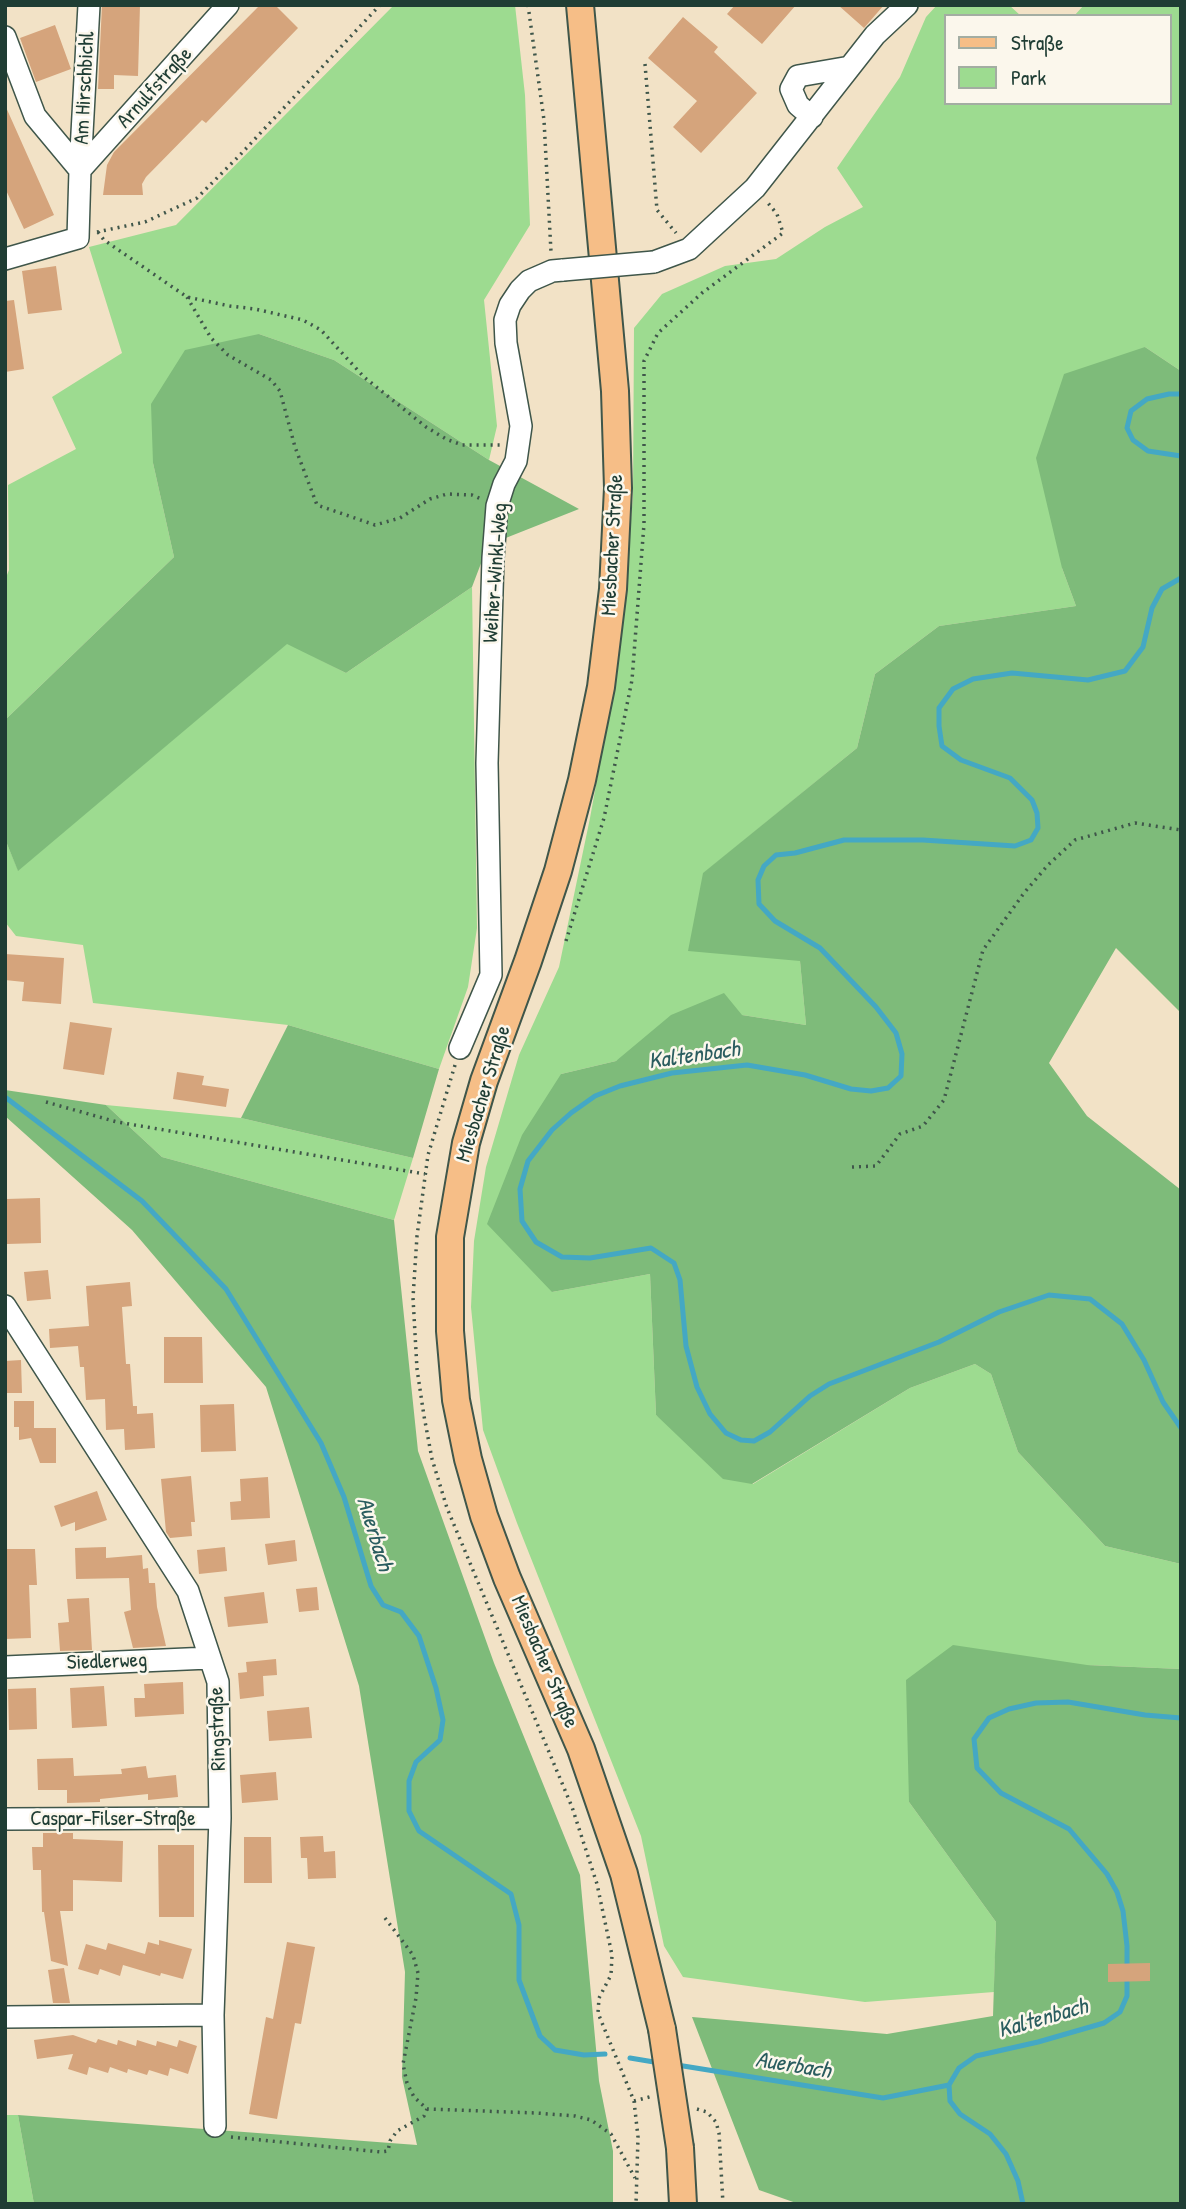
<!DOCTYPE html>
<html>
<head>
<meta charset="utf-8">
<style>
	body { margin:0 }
	#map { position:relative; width:1186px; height:2209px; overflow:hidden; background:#f2e2c6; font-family:"Patrick Hand",sans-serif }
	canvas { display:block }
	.frame { position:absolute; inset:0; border:7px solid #1f3d34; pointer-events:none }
	.legend { position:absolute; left:944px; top:14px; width:228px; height:91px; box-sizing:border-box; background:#fbf7ec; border:2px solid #a3ada2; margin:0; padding:9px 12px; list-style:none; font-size:21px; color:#1f3d34 }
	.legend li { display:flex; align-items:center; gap:14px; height:35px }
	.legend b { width:35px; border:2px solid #a3ada2 }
</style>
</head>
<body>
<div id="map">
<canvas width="1186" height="2209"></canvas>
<div class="frame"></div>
<ul class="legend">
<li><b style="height:9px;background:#f6be87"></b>Straße</li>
<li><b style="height:19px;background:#9ddb90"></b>Park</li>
</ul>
</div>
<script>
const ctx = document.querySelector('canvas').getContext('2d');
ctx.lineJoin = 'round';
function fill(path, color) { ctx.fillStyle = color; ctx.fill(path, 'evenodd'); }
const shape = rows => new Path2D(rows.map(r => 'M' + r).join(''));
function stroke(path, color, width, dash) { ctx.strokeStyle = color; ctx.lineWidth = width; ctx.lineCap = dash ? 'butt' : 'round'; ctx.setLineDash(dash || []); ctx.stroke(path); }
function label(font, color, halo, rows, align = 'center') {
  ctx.font = font + ' "Patrick Hand",sans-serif'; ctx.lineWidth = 5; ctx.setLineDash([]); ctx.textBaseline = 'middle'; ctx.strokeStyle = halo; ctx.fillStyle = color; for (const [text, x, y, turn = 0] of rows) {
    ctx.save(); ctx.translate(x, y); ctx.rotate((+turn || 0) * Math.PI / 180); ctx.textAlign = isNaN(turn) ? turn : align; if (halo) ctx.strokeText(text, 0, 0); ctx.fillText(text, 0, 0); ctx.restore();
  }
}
const green = shape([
	[394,5,515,5,525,95,530,225,484,300,497,426,489,460,334,360,259,334,153,463,174,557,5,720,5,580,9,570,8,485,76,449,52,397,122,353,89,247,176,225],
	[937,5,1009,5,1021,16,946,16,946,103,1170,103,1170,16,1074,16,1084,5,1181,5,1181,371,1145,347,1062,568,1076,606,939,626,875,674,857,748,704,873,800,961,806,1025,742,1015,616,1061,561,1074,552,1292,650,1274,656,1415,753,1484,910,1388,975,1364,991,1374,1018,1452,1105,1546,1181,1564,1181,1669,1087,1665,909,1802,996,1922,994,1992,865,2002,683,1977,664,1946,641,1836,517,1523,483,1430,471,1307,474,1241,486,1167,519,1055,559,967,590,818,619,659,633,496,634,328,662,294,725,266,776,259,825,227,863,207,837,168,900,77,926,17],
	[472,587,477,928,468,987,439,1069,288,1025,93,1003,83,945,16,936,5,922,5,839,18,870,287,643,346,673],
	[106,1105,241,1118,413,1158,394,1220,162,1157],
	[5,2115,18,2115,34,2204,5,2204]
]);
const forest = shape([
	[259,334,334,360,489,460,579,509,488,545,472,587,346,673,287,644,18,871,5,839,5,720,174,557,153,463,151,404,185,350],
	[1145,347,1181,371,1181,1013,1116,948,1049,1063,1087,1116,1181,1190,1181,1564,1105,1546,1018,1452,991,1374,975,1364,910,1388,752,1484,723,1479,656,1415,650,1274,552,1292,487,1224,522,1135,561,1074,616,1061,671,1015,724,993,742,1015,806,1025,800,961,688,951,703,873,857,748,875,674,939,626,1076,606,1062,568,1036,458,1064,374],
	[288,1025,439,1069,413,1158,241,1118],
	[5,1090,106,1105,162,1157,394,1220,418,1451,494,1663,580,1875,599,2081,613,2151,613,2204,34,2204,18,2115,417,2145,402,2077,405,1972,359,1686,266,1387,132,1230,5,1116],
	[953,1645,1087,1665,1181,1669,1181,2204,799,2204,759,2190,692,2017,887,2034,993,2016,996,1922,909,1802,906,1680]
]);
const stream = shape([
	[1181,394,1169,394,1147,399,1131,411,1127,428,1133,440,1148,451,1181,456],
	[1181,578,1162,589,1152,608,1143,647,1125,671,1088,680,1012,673,973,679,953,689,939,708,939,726,942,746,961,760,1010,778,1032,800,1037,813,1038,828,1031,840,1015,846,923,840,844,840,795,853,776,855,764,866,758,880,759,904,775,921,820,948,876,1007,896,1033,902,1054,901,1076,888,1088,871,1091,851,1089,805,1075,747,1065,672,1073,620,1086,595,1096,571,1113,552,1130,528,1161,520,1189,522,1221,536,1242,562,1257,590,1258,651,1248,674,1263,680,1280,686,1346,697,1387,710,1414,726,1433,741,1440,754,1441,770,1432,810,1396,829,1384,939,1342,999,1312,1049,1295,1090,1299,1122,1324,1144,1360,1163,1402,1181,1428],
	[5,1097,142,1201,226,1289,321,1443,344,1497,371,1586,383,1605,401,1612,419,1636,436,1688,443,1720,440,1740,416,1762,409,1781,409,1811,419,1831,511,1894,519,1925,519,1980,540,2036,555,2050,584,2055,605,2054],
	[1127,1967,1127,1946,1123,1911,1117,1892,1107,1874,1069,1829,1001,1793,977,1768,974,1739,989,1718,1009,1709,1036,1703,1068,1702,1145,1715,1181,1718],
	[630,2058,660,2063],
	[677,2065,883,2098,949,2085],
	[1023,2204,1018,2181,1006,2154,990,2134,960,2114,950,2101,949,2085,959,2068,976,2056,1038,2042,1104,2023,1120,2012,1127,1996,1127,1977]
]);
const building = shape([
	[102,5,140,5,138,76,114,75,114,89,98,89],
	[260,5,275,5,298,28,206,123,202,120,146,177,142,184,143,195,103,195,107,165,114,152],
	[735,5,796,5,762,44,727,14],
	[838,5,884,5,864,28],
	[683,17,718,47,714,52,757,93,701,153,673,127,697,101,648,58],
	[55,25,71,69,36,82,20,38],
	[5,105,54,215,24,229,5,188],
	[56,266,62,310,28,314,22,271],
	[14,300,24,369,5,372,5,301],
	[5,954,64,958,61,1004,22,1001,24,982,5,980],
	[70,1022,112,1028,104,1075,63,1069],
	[177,1072,204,1076,202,1085,229,1089,226,1107,173,1099],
	[40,1198,41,1243,7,1244,6,1199],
	[48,1270,51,1299,27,1301,24,1272],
	[130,1282,132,1306,122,1307,126,1364,130,1364,133,1406,137,1406,137,1414,153,1413,155,1448,125,1450,124,1429,106,1430,105,1399,86,1400,84,1367,80,1367,78,1346,50,1348,49,1329,89,1326,86,1286],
	[164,1337,202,1337,203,1383,164,1383],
	[21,1360,22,1393,5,1393,5,1361],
	[14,1401,34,1401,34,1428,56,1428,56,1463,40,1463,31,1438,19,1440,19,1427,14,1427],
	[234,1404,236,1451,201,1452,200,1405],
	[191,1476,195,1522,191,1522,192,1536,170,1538,166,1532,161,1479],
	[268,1477,270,1518,231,1520,230,1502,241,1501,240,1479],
	[97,1491,107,1520,75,1531,75,1522,61,1527,54,1506],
	[295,1540,297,1561,268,1565,265,1544],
	[106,1547,106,1558,142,1555,143,1569,148,1568,149,1583,155,1583,157,1607,166,1646,133,1648,124,1612,131,1610,129,1578,76,1579,75,1548],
	[225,1547,227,1571,199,1574,197,1550],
	[5,1549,35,1549,37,1585,29,1585,31,1638,5,1639],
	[317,1587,319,1610,299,1612,296,1589],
	[264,1592,268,1623,228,1627,224,1597],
	[89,1598,92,1650,60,1651,58,1623,69,1622,67,1599],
	[276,1659,277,1675,263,1676,264,1696,240,1699,238,1673,247,1672,246,1662],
	[183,1682,184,1714,135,1717,134,1698,145,1698,144,1684],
	[104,1686,107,1726,72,1728,70,1688],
	[36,1688,37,1729,9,1730,8,1689],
	[309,1707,312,1738,269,1741,267,1711],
	[73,1758,74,1776,122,1774,121,1769,146,1766,148,1778,176,1775,178,1797,148,1800,148,1794,100,1799,100,1802,67,1803,67,1790,38,1790,37,1759],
	[276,1772,278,1800,242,1803,240,1775],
	[43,1833,73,1833,73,1839,123,1841,122,1882,73,1880,73,1911,60,1911,68,1966,51,1961,44,1912,42,1912,41,1870,33,1870,32,1847,43,1847],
	[323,1836,324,1852,335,1851,336,1878,308,1879,307,1858,301,1858,300,1837],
	[244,1837,271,1837,272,1883,244,1883],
	[158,1845,194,1845,194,1917,159,1917],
	[159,1940,192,1949,183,1979,161,1973,160,1976,123,1965,120,1976,100,1969,98,1975,78,1969,86,1944,106,1950,108,1943,145,1954,148,1942,159,1945],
	[287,1942,315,1947,301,2024,295,2023,277,2119,249,2114,266,2017,273,2019],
	[1150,1963,1150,1981,1108,1982,1108,1964],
	[64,1968,70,2003,53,2003,48,1970],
	[73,2035,96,2043,98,2039,117,2045,118,2040,136,2046,137,2040,156,2046,157,2041,177,2047,179,2040,197,2046,188,2074,170,2068,168,2076,149,2070,147,2075,128,2069,127,2073,110,2067,108,2073,89,2067,87,2075,68,2069,73,2054,37,2059,34,2040]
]);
const path = shape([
	[528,5,544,120,551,252],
	[645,64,657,210,676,233],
	[97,232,145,222,197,198,239,156,380,5],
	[98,232,104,240,187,297,230,306,255,309,303,320,321,330,364,377,426,427,446,439,462,445,500,445],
	[187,297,211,338,228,355,271,380,280,391,295,447,317,505,375,525,400,518,430,499,447,494,472,495,481,499],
	[566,941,604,818,632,680,644,524,644,361,658,333,702,293,783,233,777,214,768,203],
	[455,1065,428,1155,417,1236,413,1298,417,1369,424,1416,432,1459,447,1508,572,1807,597,1884,612,1955,611,1975,599,1998,598,2013,634,2101,638,2137,636,2204],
	[46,1102,117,1122,425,1174],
	[852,1167,876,1166,900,1134,923,1126,944,1100,983,950,1024,893,1048,865,1075,840,1135,823,1181,830],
	[385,1918,413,1955,418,1973,416,1998,403,2064,407,2083,414,2097,427,2109,536,2113,575,2116,591,2120,611,2134,635,2178],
	[634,2101,653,2096],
	[697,2109,707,2112,716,2122,719,2133,723,2204],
	[231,2137,381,2152,388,2151,390,2141,397,2131,424,2116,427,2109]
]);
const minor = shape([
	[5,37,35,116,80,170,78,238,5,259],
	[812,117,798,105,791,89,798,76,850,67],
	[80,170,228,5],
	[80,170,89,5],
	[654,262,689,249,755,188,875,35,907,5],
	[460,1048,491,975,487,763,493,558,497,506,504,484,516,461,521,426,506,343,505,320,510,305,520,290,529,281,552,271,563,270],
	[5,1306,188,1591,218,1682,220,1818,213,2015,215,2126],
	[5,1667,209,1658],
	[5,1819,220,1818],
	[5,2017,213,2015]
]);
const major = shape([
	[580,5,615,391,618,488,613,589,601,687,582,780,558,871,528,961,484,1081,466,1143,450,1237,450,1331,456,1400,468,1459,484,1516,507,1578,581,1749,624,1874,662,2029],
	[680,2148,683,2204]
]);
const minorBridge = shape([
	[563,270,654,262]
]);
const majorBridge = shape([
	[662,2029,680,2148]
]);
const streetNames = [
	["Am Hirschbichl",85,88,-87],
	["Arnulfstraße",155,88,-48],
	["Miesbacher Straße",613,545,-87],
	["Weiher-Winkl-Weg",496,573,-86],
	["Miesbacher Straße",484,1094,-73],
	["Siedlerweg",107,1662,-2],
	["Miesbacher Straße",544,1662,67],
	["Ringstraße",218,1729,-92],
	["Caspar-Filser-Straße",113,1819]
];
const waterNames = [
	["Kaltenbach",694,1056,-8],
	["Auerbach",374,1534,73],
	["Kaltenbach",1043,2019,-16],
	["Auerbach",793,2066,9]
];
fill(green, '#9ddb90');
fill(forest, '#7ebb7a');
stroke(stream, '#44a8c4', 5);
fill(building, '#d5a47c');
stroke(minor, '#3f564a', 24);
stroke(major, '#3f564a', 30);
stroke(path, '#3f564a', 3.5, [2, 5]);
stroke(minor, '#fff', 21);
stroke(major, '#f6be87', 26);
stroke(minorBridge, '#3f564a', 24, []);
stroke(majorBridge, '#3f564a', 30, []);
stroke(minorBridge, '#fff', 21);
stroke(majorBridge, '#f6be87', 26);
label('21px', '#1f3d34', '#fbf7ec', streetNames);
label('italic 23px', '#2a5d5f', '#fbf7ec', waterNames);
</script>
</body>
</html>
